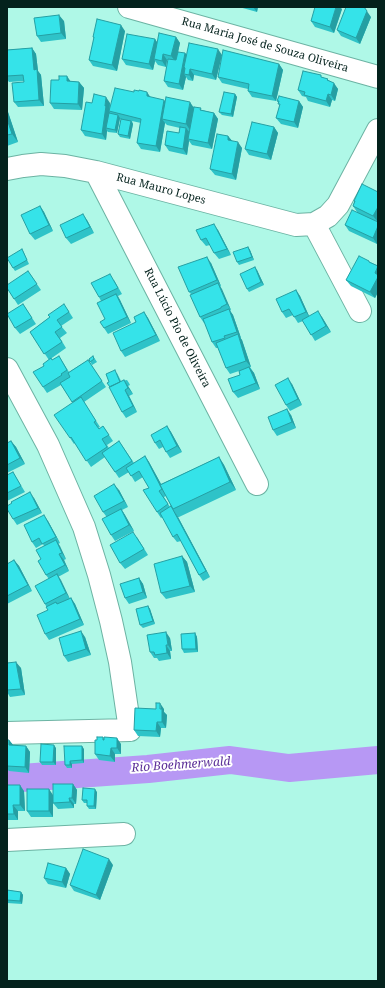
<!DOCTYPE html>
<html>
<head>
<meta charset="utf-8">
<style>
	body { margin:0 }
	#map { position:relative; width:385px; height:988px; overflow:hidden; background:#aff8e7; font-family:"Noto Serif",serif }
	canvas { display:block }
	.frame { position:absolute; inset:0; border:8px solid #04221d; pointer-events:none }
</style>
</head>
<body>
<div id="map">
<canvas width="385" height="988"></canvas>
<div class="frame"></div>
</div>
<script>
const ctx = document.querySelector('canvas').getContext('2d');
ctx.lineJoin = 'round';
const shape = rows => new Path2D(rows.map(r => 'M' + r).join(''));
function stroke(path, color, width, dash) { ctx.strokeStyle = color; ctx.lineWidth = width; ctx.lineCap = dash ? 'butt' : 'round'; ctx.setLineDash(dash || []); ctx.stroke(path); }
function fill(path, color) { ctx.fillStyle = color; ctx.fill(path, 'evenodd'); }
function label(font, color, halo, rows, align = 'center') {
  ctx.font = font + ' "Noto Serif",serif'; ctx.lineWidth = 4; ctx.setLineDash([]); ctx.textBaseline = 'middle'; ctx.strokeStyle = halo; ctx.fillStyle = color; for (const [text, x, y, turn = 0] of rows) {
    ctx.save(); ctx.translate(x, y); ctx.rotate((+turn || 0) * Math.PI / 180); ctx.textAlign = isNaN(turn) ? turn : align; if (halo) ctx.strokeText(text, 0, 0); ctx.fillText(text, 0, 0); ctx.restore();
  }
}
const river = shape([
	[7,779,148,769,230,760,289,768,378,760]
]);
const minor = shape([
	[129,7,378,77],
	[7,169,23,166,41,164,65,166,96,172,296,225,314,224,328,216,338,205,378,130],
	[96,172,257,484],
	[314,224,360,311],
	[7,369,48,445,84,527,99,575,111,621,120,662,130,730,7,733],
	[7,840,124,834]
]);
const wall = shape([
	[239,7,258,7,257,12],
	[342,9,334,33,315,27,311,21],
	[371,17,360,44,341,36,337,30],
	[64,21,66,39,41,42,37,36],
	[125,31,117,71,93,66,89,60,94,38,93,37],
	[176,37,180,43,176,60,185,53,187,55,222,55,216,80,194,75,193,81,188,80,186,77,183,90,168,87,164,81,168,60,167,60,166,67,158,65,155,61,153,70,126,65,122,59,155,39,157,43],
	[32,48,36,54,38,71,41,75,44,106,18,107,14,102,24,82,24,81,9,82,7,79,7,50],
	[279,64,283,70,276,101,252,97,248,91,248,89,222,83,218,77],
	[322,77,330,81,338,89,335,101,332,100,330,107,308,101,306,97,302,96,298,90],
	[70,81,79,82,84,88,82,110,54,109,50,103],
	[235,94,237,97,233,117,222,115,219,112],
	[150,97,166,102,194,107,202,110,214,113,218,119,212,149,192,145,189,141,187,155,169,151,165,145,179,133,180,128,167,125,165,123,160,152,141,149,137,143,141,123,132,121,133,124,130,139,120,137,118,134,121,119,120,119,117,133,108,132,107,131,106,140,85,136,81,130,92,103,110,103,110,106],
	[277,101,299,101,303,107,298,128,281,124,276,118,280,105],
	[7,109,18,142,7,146],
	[274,127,278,133,271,160,249,155,245,149],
	[228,136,232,141,242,148,236,180,215,175,210,169],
	[378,192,378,221,377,244,349,231,345,225,357,212,353,206,354,202,354,201],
	[40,206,44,212,53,231,35,240,30,234],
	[87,220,94,233,71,244,66,238],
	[218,230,231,255,219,259,214,253,210,245,206,246,201,240],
	[248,247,250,250,254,260,239,265,237,262],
	[22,249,24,253,29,264,15,271,13,268],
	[370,262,378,266,378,292,375,298,351,286,346,280],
	[211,263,221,286,220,287,231,310,230,311,233,315,241,338,240,338,242,340,251,367,250,367,254,373,260,389,238,398,233,392,240,375,239,371,230,374,226,368,218,348,216,348,212,342,205,323,204,323,200,317,191,294,189,292],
	[257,270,264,285,249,292,247,289],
	[28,271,41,290,18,305,7,288],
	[114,280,122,294,118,296,120,300,131,323,108,334,104,328,105,319,101,301,99,297],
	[296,290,300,296,309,316,322,317,331,332,315,341,303,321,298,323,293,315,286,318,282,312],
	[23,304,36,324,20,334,15,328],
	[68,310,73,318,61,326,67,333,60,338,66,348,49,360,30,332,50,317],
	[144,312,148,318,160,341,125,357,121,351,136,322],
	[59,356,69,372,88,360,106,387,84,402,100,427,98,428,99,429,103,426,113,441,107,445,109,448,119,441,134,463,145,456,149,462,161,484,219,457,224,465,236,490,179,517,178,517,210,577,203,581,199,575,181,541,177,542,173,537,163,517,161,518,157,512,149,488,143,477,135,482,129,472,119,478,105,457,91,467,75,443,74,444,70,438,73,403,61,385,47,393,43,387,44,366],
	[166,496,171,506,170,507,164,497],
	[93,356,97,362,92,365,89,359],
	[117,373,121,381,127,380,129,383,130,385,128,386,133,394,129,396,137,412,126,418,122,412,109,382],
	[292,384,302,405,290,411,286,405],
	[291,415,296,428,277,436,273,430],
	[167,426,171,432,182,452,170,458,163,447,159,449,155,443],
	[11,441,16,447,25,464,7,473,7,443],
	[13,472,25,492,7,501,7,475],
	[119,490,128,507,122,510,125,515,134,531,115,541,111,535,106,516,103,512],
	[34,498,42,513,17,525,13,519],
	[48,521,60,543,58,544,66,559,64,560,69,571,58,577,70,599,71,598,75,604,84,625,49,640,45,634,48,610,45,604,49,579,46,575,41,559,44,546,43,544,36,548,32,542],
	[137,537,148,555,125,569,120,563],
	[182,556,187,562,195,592,166,599,161,593],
	[14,560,19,566,32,591,7,604,7,564],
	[139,578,143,584,147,598,129,604,125,598],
	[148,606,150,609,155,624,143,628,140,625],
	[195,633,197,637,198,652,184,653,182,649],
	[85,637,91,655,68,662,64,656],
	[170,638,172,651,170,651,171,659,159,661,157,658,154,658,150,652],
	[7,663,21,668,25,695,10,697,7,692],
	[156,709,164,709,164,712,167,715,166,728,161,728,160,737,138,736,134,730],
	[103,737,104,739,121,744,121,754,115,754,115,762,99,760,95,754,97,740],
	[7,740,9,740,13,745,26,746,30,752,29,773,9,771,7,769],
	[56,748,56,765,42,765,40,762],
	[84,749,84,763,72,764,72,768,67,768,65,765],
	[73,784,77,790,76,804,74,804,74,808,58,809,53,803,53,817,31,817,27,811],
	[7,785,24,791,25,811,18,811,18,820,7,820],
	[97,792,96,809,89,809,87,806,87,803,84,803,82,800],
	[113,865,100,900,74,891,70,885],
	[66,868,70,874,66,888,48,884,44,878],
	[7,890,21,892,23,895,22,904,7,903]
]);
const shadedWall = shape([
	[253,7,258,7,257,12],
	[336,7,340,7,342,9,334,33,330,27],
	[364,7,371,17,360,44,356,38],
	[59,15,64,21,66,39,61,33],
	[121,25,125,31,117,71,112,65],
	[176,37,180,43,176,62,171,56],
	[155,39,159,45,154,59,155,61,153,70,149,64],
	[32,48,36,54,38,71,41,75,44,106,39,100,34,70],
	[218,49,222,55,216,80,212,74],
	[185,53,190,59,185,68,184,67,187,72,184,74,186,77,183,90,179,84],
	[163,54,167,60,166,67,162,61],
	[279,64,283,70,276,101,272,96],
	[190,69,194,75,193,81,189,75],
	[67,76,71,82,67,81],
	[79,82,84,88,82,110,78,104],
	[334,83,338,89,335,101,331,95],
	[147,92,151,98,147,96],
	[235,94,237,97,233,117,231,114],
	[328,94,332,100,330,107,326,101],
	[106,97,110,103,109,111,110,113,108,129,106,128,107,131,106,140,102,134],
	[164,100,168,106,162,119,165,123,160,152,156,146],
	[299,101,303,107,298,128,294,122],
	[190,102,194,108,190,130,186,124],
	[7,109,18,142,12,134,7,119],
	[214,113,218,119,212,149,208,143],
	[118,115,120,118,117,133,115,130],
	[131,121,133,124,130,139,128,136],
	[274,127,278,133,271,160,267,154],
	[186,128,191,134,188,139,189,141,187,155,183,149],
	[228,136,233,142,228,140],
	[238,142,242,148,236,180,232,174],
	[40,206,44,212,53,231,49,225],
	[378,207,378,222,373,216],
	[83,214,87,220,94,233,90,227],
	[214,224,218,230,231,255,227,249],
	[378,226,378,241,377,244,373,238],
	[248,247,250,250,254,260,252,257],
	[207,257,211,263,221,286,217,280],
	[255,267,257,270,264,285,261,282],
	[378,267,378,292,375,298,370,292,375,273],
	[218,283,222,289,231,310,227,304],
	[296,290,300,296,310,318,306,312],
	[116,294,120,300,131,323,127,317],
	[229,309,233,315,241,338,237,332],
	[318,311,322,317,331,332,326,326],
	[144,312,148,318,160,341,156,335],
	[238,334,242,340,251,367,246,361],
	[249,367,254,373,260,389,256,383],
	[288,378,292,384,302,405,298,399],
	[124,380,128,386,133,394,128,388],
	[125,390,129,396,137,412,133,406],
	[287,409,291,415,296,428,292,422],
	[167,426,171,432,182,452,177,446],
	[11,441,16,447,25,464,20,458],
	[145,456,149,462,167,495,162,489],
	[219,457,224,465,236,490,230,482],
	[114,484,119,490,128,507,124,501],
	[30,492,34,498,42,513,38,508],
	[121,509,125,515,134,531,129,525],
	[174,511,178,517,210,577,206,571],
	[44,515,48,521,60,543,56,537],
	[56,540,60,546,66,559,62,553],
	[59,554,64,560,69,571,65,565],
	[182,556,187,562,195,592,190,586],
	[14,560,19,566,32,591,28,585],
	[57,574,61,580,70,599,66,593],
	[139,578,143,584,147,598,143,592],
	[71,598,75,604,84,625,80,619],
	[148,606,150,609,155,624,153,621],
	[81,631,85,637,91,655,86,649],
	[166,632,170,638,172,651,168,645],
	[195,633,197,637,198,652,196,649],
	[166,645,170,651,171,659,167,653],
	[16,662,21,668,25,695,21,689],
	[160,703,164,709,164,712,167,715,166,728,162,722],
	[157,722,161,728,160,737,156,731],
	[117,738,121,744,121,754,117,748],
	[9,740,14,746,9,745],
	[54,745,56,748,56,765,53,762],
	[26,746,30,752,29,773,25,767],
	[82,746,84,749,84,763,82,760],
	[111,748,115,754,115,762,110,756],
	[70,761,72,764,72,768,70,765],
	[73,784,77,790,76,804,72,798],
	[20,785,24,791,25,811,20,805],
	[49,789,53,795,53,817,49,811],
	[95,789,97,792,96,809,94,806],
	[69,798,74,804,74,808,70,802],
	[13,805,18,811,18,820,14,814],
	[109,859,113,865,100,900,96,895],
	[66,868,70,874,66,888,62,882],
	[21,892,23,895,22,904,20,901]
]);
const building = shape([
	[315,7,336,7,330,27,311,21,315,7],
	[346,7,364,7,367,11,356,38,337,30,346,7],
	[59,15,61,33,37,36,34,18,59,15],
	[97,19,121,25,112,65,89,60,94,37,93,37,97,19],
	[159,33,176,37,171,56,163,54,162,61,154,59,159,33],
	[127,34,155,39,149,64,122,59,127,34],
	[189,43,218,49,212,74,190,69,189,75,184,74,185,68,184,67,189,43],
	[32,48,34,70,37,69,39,100,14,102,12,83,24,82,23,75,7,76,7,50,32,48],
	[223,50,279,64,272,96,248,91,249,84,218,77,223,50],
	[178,52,185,53,179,84,164,81,168,59,176,60,178,52],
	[303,71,321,75,321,77,328,79,327,80,334,83,331,95,328,94,326,101,304,95,305,92,298,90,303,71],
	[59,76,67,76,67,81,79,82,78,104,50,103,51,80,59,80,59,76],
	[115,88,134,92,134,90,139,91,139,90,147,92,147,96,164,100,156,146,137,143,141,119,109,111,115,88],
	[224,92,235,94,231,114,219,112,224,92],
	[94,94,106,97,105,106,106,106,102,134,81,130,86,102,92,103,94,94],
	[279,96,299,101,294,122,276,118,280,104,278,104,279,101,277,101,279,96],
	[166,97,190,102,186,124,162,119,166,97],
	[194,107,201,108,200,110,214,113,208,143,188,139,194,107],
	[109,113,118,115,115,130,106,128,109,113],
	[7,119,12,134,7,135,7,119],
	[121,119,131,121,128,136,118,134,121,119],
	[252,122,274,127,267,154,245,149,252,122],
	[180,127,186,128,183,149,165,145,167,131,179,133,180,127],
	[217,134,228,136,228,140,238,142,232,174,210,169,217,134],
	[362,184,378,192,378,207,373,216,353,206,355,201,354,201,362,184],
	[40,206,49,225,30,234,21,215,40,206],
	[352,210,378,222,378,226,373,238,345,225,352,210],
	[83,214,90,227,66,238,60,225,83,214],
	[214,224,227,249,214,253,206,238,201,240,196,230,214,224],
	[248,247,252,257,237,262,233,252,248,247],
	[22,249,27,260,13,268,7,258,22,249],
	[359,256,369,261,369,262,378,266,375,273,378,275,378,277,370,292,346,280,359,256],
	[207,257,217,280,189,292,178,267,207,257],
	[255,267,261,282,247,289,240,274,255,267],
	[28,271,37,284,14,299,7,288,7,285,28,271],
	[110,274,118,288,99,297,91,283,110,274],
	[218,283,227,304,221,307,221,308,200,317,190,295,218,283],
	[296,290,306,312,294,317,289,309,282,312,276,299,296,290],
	[116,294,127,317,104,328,100,322,105,319,97,303,116,294],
	[23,304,32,318,15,328,7,314,23,304],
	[64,304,69,312,57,320,62,327,55,332,62,342,44,354,30,332,50,317,48,315,64,304],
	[229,309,237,332,224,336,225,338,212,342,203,319,229,309],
	[318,311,326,326,311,335,302,320,318,311],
	[144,312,156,335,121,351,113,333,136,322,134,317,144,312],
	[238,334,246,361,226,368,216,343,238,334],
	[59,356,67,370,61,374,62,375,43,387,33,372,44,366,43,364,51,358,52,360,59,356],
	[93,356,94,359,90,362,89,359,93,356],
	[88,360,102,381,72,402,60,383,70,377,68,373,88,360],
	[249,367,256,383,233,392,228,379,240,375,239,371,249,367],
	[115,370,120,382,110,387,107,383,109,382,106,374,115,370],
	[288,378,298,399,286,405,275,385,288,378],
	[124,380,128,388,125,390,133,406,122,412,109,387,124,380],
	[81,397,96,421,94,422,99,429,103,426,109,435,102,439,107,447,86,461,71,437,70,438,54,415,81,397],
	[287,409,292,422,273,430,268,417,287,409],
	[167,426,177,446,166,452,160,440,155,443,151,435,167,426],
	[11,441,20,458,7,465,7,443,11,441],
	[119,441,132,461,115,472,102,453,119,441],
	[145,456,162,489,159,491,168,504,157,512,143,490,149,488,139,471,131,476,126,468,145,456],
	[219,457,230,482,173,509,160,485,219,457],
	[13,472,21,486,7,493,7,475,13,472],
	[114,484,124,501,103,512,94,496,114,484],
	[30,492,38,508,13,519,7,509,7,506,12,503,11,502,30,492],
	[171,506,206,571,199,575,177,534,173,537,160,513,171,506],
	[121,509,129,525,111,535,102,519,121,509],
	[44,515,56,537,42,544,39,538,32,542,24,525,44,515],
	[133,532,144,549,120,563,110,545,133,532],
	[56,540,62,553,59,554,65,565,46,575,38,561,41,559,36,550,56,540],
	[182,556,190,586,161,593,154,564,182,556],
	[14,560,28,585,7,596,7,564,14,560],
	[57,574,66,593,45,604,35,586,57,574],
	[139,578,143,592,125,598,120,584,139,578],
	[71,598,80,619,45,634,37,615,48,610,46,607,56,602,57,604,71,598],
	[148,606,153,621,140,625,136,609,148,606],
	[81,631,86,649,64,656,59,638,81,631],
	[166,632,168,645,166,645,167,653,155,655,154,652,150,652,147,635,166,632],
	[195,633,196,649,182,649,181,634,195,633],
	[16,662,21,689,7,690,7,663,16,662],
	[156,703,160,703,160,709,162,709,162,722,157,722,156,731,134,730,135,708,156,709,156,703],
	[97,737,103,737,103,740,104,740,104,737,117,738,117,748,111,748,110,756,95,754,95,740,97,740,97,737],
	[7,740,9,740,9,745,26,746,25,767,7,766,7,740],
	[41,744,54,745,53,762,40,762,41,744],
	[64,746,82,746,82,760,70,761,70,765,65,765,64,746],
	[53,784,73,784,72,798,69,798,70,802,53,803,53,784],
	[7,785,20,785,20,805,13,805,14,814,7,814,7,785],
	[83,788,95,789,94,806,87,806,87,800,82,800,83,788],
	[27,789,49,789,49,811,27,811,27,789],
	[83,849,109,859,96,895,70,885,83,849],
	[48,863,66,868,62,882,44,878,48,863],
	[7,890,21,892,20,901,7,900,7,890]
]);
const streetNames = [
	["Rua Maria José de Souza Oliveira",265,45,16],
	["Rua Mauro Lopes",161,189,15],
	["Rua Lúcio Pio de Oliveira",177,328,63]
];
const waterNames = [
	["Rio Boehmerwald",181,765,-4]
];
stroke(river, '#b798f4', 28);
stroke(minor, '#6cb3a3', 24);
stroke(minor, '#fff', 22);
fill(wall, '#2ec3c8');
fill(shadedWall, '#259fa3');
fill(building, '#35e3e9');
stroke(building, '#259fa3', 1);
label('11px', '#04221d', '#fff', streetNames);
label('italic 12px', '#5b2f98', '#fff', waterNames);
</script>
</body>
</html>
